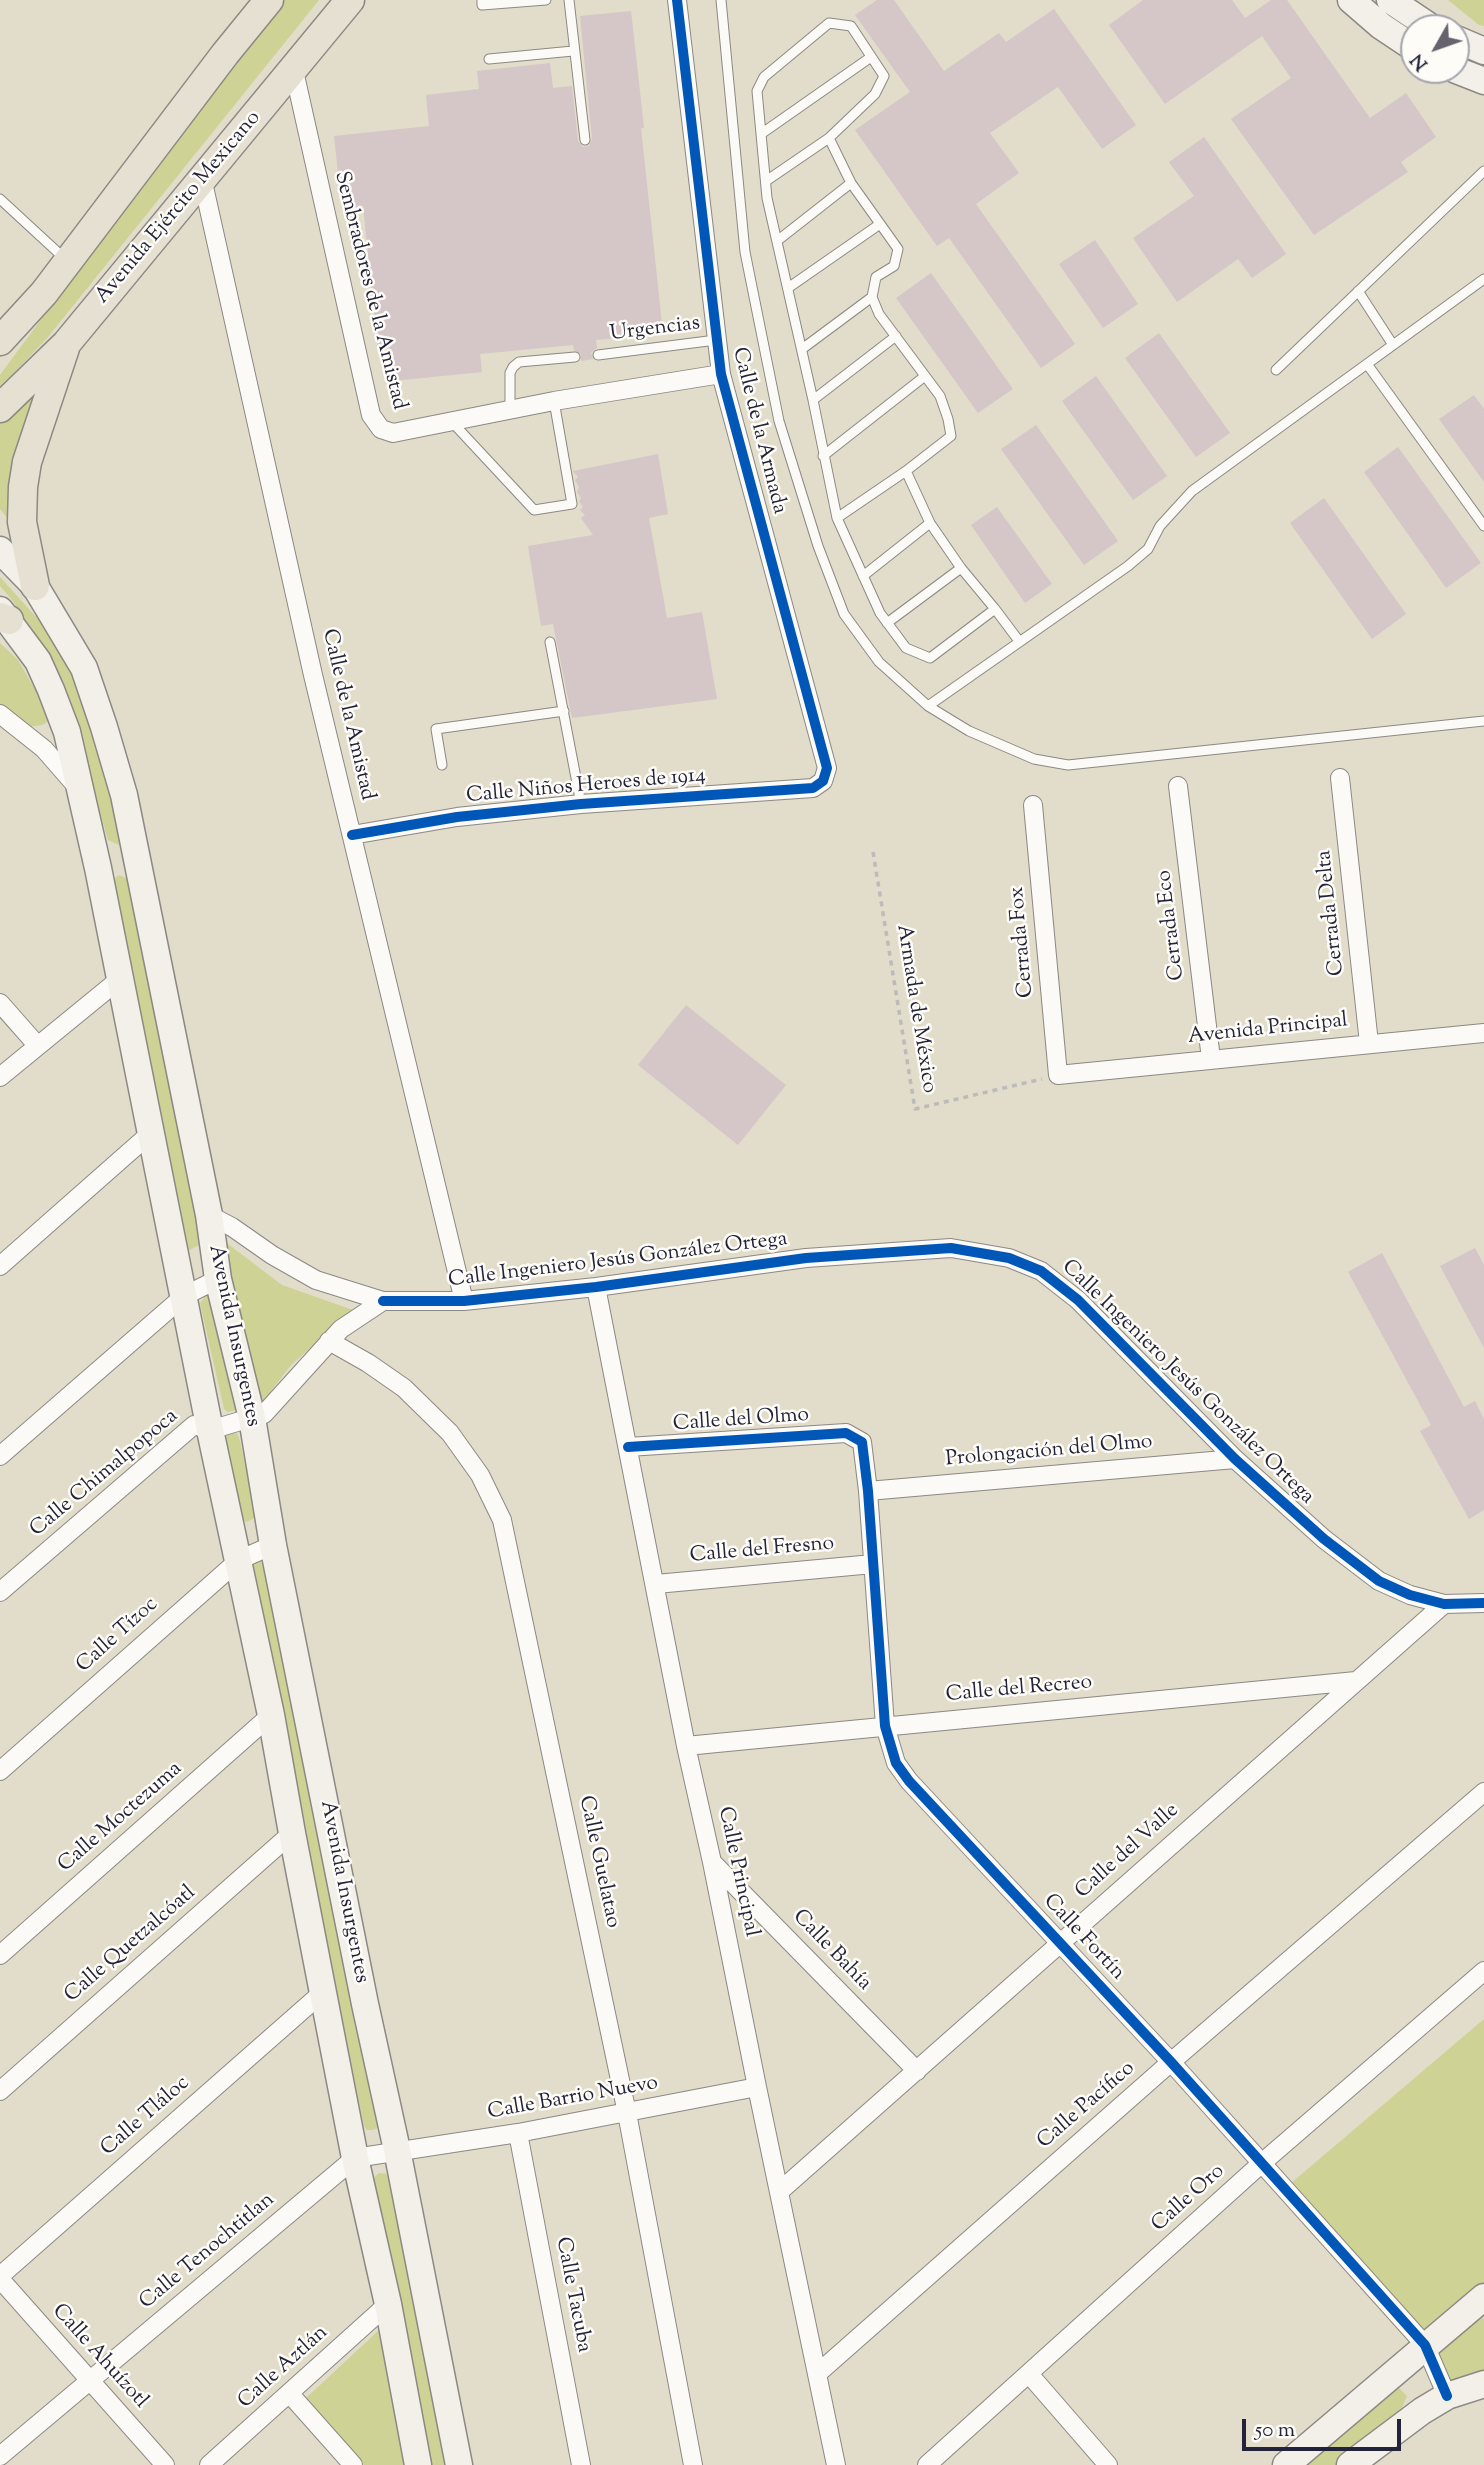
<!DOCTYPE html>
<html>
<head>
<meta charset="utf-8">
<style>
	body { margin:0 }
	#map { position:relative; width:1484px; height:2465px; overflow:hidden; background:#e2dcca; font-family:"Sorts Mill Goudy",serif }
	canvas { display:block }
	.north { position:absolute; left:1400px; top:14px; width:70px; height:70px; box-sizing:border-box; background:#fdfcf7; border:2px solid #a5a5ac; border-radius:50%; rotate:230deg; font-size:19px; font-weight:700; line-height:28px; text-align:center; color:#22223b }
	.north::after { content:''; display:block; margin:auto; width:24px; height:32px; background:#65636d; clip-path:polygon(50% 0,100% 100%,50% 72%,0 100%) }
	.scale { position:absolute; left:1242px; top:2419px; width:159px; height:32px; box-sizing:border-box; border:4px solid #22223b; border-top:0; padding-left:9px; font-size:21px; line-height:24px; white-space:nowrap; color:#22223b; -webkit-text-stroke:5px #fdfcf7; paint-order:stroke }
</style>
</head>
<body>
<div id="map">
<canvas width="1484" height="2465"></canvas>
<div class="north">N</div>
<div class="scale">50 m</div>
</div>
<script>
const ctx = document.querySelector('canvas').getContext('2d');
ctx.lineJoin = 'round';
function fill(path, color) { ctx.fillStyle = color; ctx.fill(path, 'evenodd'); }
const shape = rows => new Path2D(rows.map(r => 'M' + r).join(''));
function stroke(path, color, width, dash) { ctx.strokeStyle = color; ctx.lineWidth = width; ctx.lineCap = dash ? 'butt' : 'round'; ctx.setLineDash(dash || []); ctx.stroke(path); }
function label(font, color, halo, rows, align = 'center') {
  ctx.font = font + ' "Sorts Mill Goudy",serif'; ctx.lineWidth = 5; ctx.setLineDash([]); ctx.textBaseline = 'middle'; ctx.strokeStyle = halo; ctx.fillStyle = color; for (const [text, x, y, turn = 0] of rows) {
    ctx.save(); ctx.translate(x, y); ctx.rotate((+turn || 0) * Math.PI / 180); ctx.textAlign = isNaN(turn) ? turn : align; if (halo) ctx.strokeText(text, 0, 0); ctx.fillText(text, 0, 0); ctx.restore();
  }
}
const green = shape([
	[283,0,319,0,48,337,0,388,0,375,151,170],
	[1448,0,1484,0,1484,26,1479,25],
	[28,391,34,398,12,524,0,509,0,422],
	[0,577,55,638,80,685,126,837,119,845,108,840,79,742,48,657,13,601,0,586],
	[0,643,18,660,43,703,49,721,42,725,28,727,0,708],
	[119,875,126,878,130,883,201,1244,188,1251,184,1248,110,882],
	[224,1241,282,1285,353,1310,291,1365,258,1408],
	[207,1294,213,1294,239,1405,236,1410,228,1412,224,1409,200,1303],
	[237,1433,240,1441,256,1513,254,1518,247,1522,240,1519,221,1442,227,1434],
	[257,1558,261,1561,265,1575,380,2127,373,2130,367,2130,364,2126,246,1568],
	[1484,2019,1484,2282,1423,2332,1290,2184],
	[379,2173,391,2174,448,2465,428,2465,371,2180],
	[1479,2312,1484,2320,1484,2389,1458,2396,1429,2361],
	[379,2330,407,2465,364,2465,306,2398],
	[1397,2386,1407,2396,1399,2414,1343,2465,1307,2465,1384,2394]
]);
const building = shape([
	[877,0,894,0,944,71,999,33,1006,42,1054,9,1136,125,1102,149,1058,87,990,133,1019,173,976,204,1075,344,1041,368,949,238,937,246,855,130,910,92,855,15],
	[1143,0,1232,0,1245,18,1271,0,1287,0,1370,118,1406,93,1436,137,1401,162,1408,172,1314,235,1231,119,1291,78,1262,36,1165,104,1109,25],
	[631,11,644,128,641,128,663,333,596,340,597,348,591,353,593,359,581,361,581,354,574,350,573,345,480,354,482,372,393,381,389,349,378,350,363,206,342,209,334,136,429,126,426,95,479,89,477,71,550,63,553,88,572,86,578,141,583,147,589,146,592,139,580,16],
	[1204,137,1286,254,1252,278,1238,259,1177,302,1133,238,1194,196,1169,162],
	[1095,240,1138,304,1103,328,1059,264],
	[931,273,1013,389,978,413,896,298],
	[1159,333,1230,433,1196,457,1125,358],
	[1096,376,1167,476,1133,500,1062,401],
	[1474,395,1484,409,1484,482,1439,419],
	[1036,425,1118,541,1084,565,1001,449],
	[1398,447,1481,563,1446,588,1364,472],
	[658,454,668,514,649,518,667,618,702,612,717,699,572,718,553,624,541,626,528,546,593,535,581,518,585,515,580,510,583,507,579,501,581,498,577,492,579,487,575,480,578,477,573,471],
	[1324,498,1406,614,1372,639,1290,523],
	[997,507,1052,584,1025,603,971,525],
	[686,1005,786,1085,738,1145,638,1065],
	[1475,1248,1484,1265,1484,1348,1440,1266],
	[1382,1253,1464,1407,1475,1401,1484,1419,1484,1510,1469,1519,1420,1431,1431,1425,1348,1272]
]);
const path = shape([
	[873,852,915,1109,1042,1079]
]);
const lane = shape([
	[482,0,482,5,546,0],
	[569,0,585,140],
	[721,0,745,252,779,421,818,546,844,614,879,662,928,706,969,731,1034,759,1068,765,1484,721],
	[489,59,573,51],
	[761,134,871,57],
	[766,181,829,138],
	[0,199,64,258],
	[777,241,851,183],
	[788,288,880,224],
	[1358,291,1393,345],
	[802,349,872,297],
	[598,355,716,340],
	[1367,364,1484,526],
	[1276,370,1484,171],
	[813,400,896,336],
	[510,411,510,373,513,367,519,362,575,357],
	[452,422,534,510,572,504,554,401],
	[823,456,925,376],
	[837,518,906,471],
	[863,576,930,523],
	[995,609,930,658,906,648,880,613,837,518,813,400,767,198,757,91,764,77,829,23,851,26,884,76,875,94,829,138,851,183,898,249,894,266,876,277,872,297,879,314,940,396,948,419,951,436,906,471,930,523,961,568,995,609,1019,641],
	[887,623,961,568],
	[550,642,581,804],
	[928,706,1128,566,1148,549,1160,526,1192,491,1484,279],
	[442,765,436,729,564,711]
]);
const street = shape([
	[294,71,371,415,381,429,393,433,554,401,721,374],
	[202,178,313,675,464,1301],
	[0,714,44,749,78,788],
	[1340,778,1369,1043],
	[1178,786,1211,1059],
	[1033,805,1058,1075,1484,1033],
	[352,835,457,817,581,804,813,788,823,781,827,768,721,374,677,0],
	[0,1003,37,1045],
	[0,1077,121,978],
	[0,1266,152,1132],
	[596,1287,686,1746,712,1862,757,2087,836,2465],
	[383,1301,464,1301,596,1287,806,1258,951,1248,1009,1258,1041,1271,1078,1300,1235,1459,1324,1539,1379,1581,1410,1595,1444,1604,1484,1603],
	[329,1341,368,1363,404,1388,450,1433,480,1475,502,1520,627,2113,693,2465],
	[628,1447,846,1433,862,1442,868,1491,885,1726,896,1763,909,1781,1171,2062,1425,2345,1447,2396],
	[0,1456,184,1296,218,1279],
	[868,1491,1235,1459],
	[656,1584,873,1564],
	[0,1592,194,1425,210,1430,264,1414,341,1329,383,1301,316,1280,272,1255,232,1227,209,1215],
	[686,1746,1356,1681],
	[0,1771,239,1560,273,1545],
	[712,1862,917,2071],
	[0,1955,271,1715],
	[0,2091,292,1833],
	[518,2133,581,2465],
	[780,2191,1444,1604],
	[0,2276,323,1992],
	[0,2279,165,2465],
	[817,2374,1171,2062,1484,1792],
	[1029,2374,1108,2465],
	[289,2393,353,2465],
	[0,2456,355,2158,518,2133,757,2087],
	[209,2465,388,2304],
	[927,2465,1263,2162,1484,1971]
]);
const secondary = shape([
	[1351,0,1381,26,1414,48],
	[1390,0,1432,28],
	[1456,39,1484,51],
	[1456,70,1484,81],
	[0,550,35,586,84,668,104,727,124,795,209,1215,218,1279,252,1418,273,1545,365,2004,397,2150,459,2465],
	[0,610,38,661,51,690,67,732,98,868,210,1430,271,1715,292,1833,355,2158,388,2304,418,2465],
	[1286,2465,1484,2297],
	[1350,2465,1422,2411,1447,2396,1484,2384]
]);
const primary = shape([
	[0,341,44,293,225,54,269,0],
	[0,408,66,344,350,0],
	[35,586,22,522,23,487,27,462,65,348],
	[0,617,9,620]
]);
const cycleway = shape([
	[352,835,457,817,581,804,813,788,823,781,827,768,721,374,677,0],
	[383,1301,464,1301,596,1287,806,1258,951,1248,1009,1258,1041,1271,1078,1300,1235,1459,1324,1539,1379,1581,1410,1595,1444,1604,1484,1603],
	[628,1447,846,1433,862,1442,868,1491,885,1726,896,1763,909,1781,1171,2062,1425,2345,1447,2396]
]);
const streetNames = [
	["Avenida Ejército Mexicano",179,208,-50],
	["Sembradores de la Amistad",369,291,76],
	["Urgencias",655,330,-7],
	["Calle de la Armada",758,431,76],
	["Calle de la Amistad",347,715,77],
	["Calle Niños Heroes de 1914",586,787,-5],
	["Cerrada Delta",1332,913,-96],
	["Cerrada Eco",1172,925,-97],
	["Cerrada Fox",1023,942,-95],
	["Armada de México",915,1009,81],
	["Avenida Principal",1268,1030,-6],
	["Calle Ingeniero Jesús González Ortega",618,1261,-7],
	["Avenida Insurgentes",233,1336,78],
	["Calle Ingeniero Jesús González Ortega",1187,1383,44],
	["Calle del Olmo",741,1421,-4],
	["Prolongación del Olmo",1049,1452,-5],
	["Calle Chimalpopoca",105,1474,-40],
	["Calle del Fresno",762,1551,-5],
	["Calle Tízoc",118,1636,-42],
	["Calle del Recreo",1019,1690,-5],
	["Calle Moctezuma",121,1818,-41],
	["Calle del Valle",1128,1852,-42],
	["Calle Guelatao",598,1862,78],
	["Calle Principal",737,1872,78],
	["Avenida Insurgentes",343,1892,79],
	["Calle Fortín",1083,1938,47],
	["Calle Quetzalcóatl",131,1945,-41],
	["Calle Bahía",831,1951,46],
	["Calle Barrio Nuevo",573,2099,-10],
	["Calle Pacífico",1087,2106,-41],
	["Calle Tláloc",146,2117,-41],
	["Calle Oro",1189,2199,-42],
	["Calle Tenochtitlan",208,2252,-40],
	["Calle Tacuba",572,2295,79],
	["Calle Ahuízotl",99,2357,48],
	["Calle Aztlán",284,2368,-42]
];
fill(green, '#ced295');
fill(building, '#d5c6c8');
stroke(lane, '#8c8884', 11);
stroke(street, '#8c8884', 20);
stroke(secondary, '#8c8884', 29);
stroke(primary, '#8c8884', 31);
stroke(path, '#bcbaba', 3.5, [5, 5]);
stroke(lane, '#fbfaf7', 9);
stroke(street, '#fbfaf7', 18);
stroke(secondary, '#f2f0e9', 26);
stroke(primary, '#e6e0d2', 28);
stroke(cycleway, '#0057b8', 10);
label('21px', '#22223b', '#fdfcf7', streetNames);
</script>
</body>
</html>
